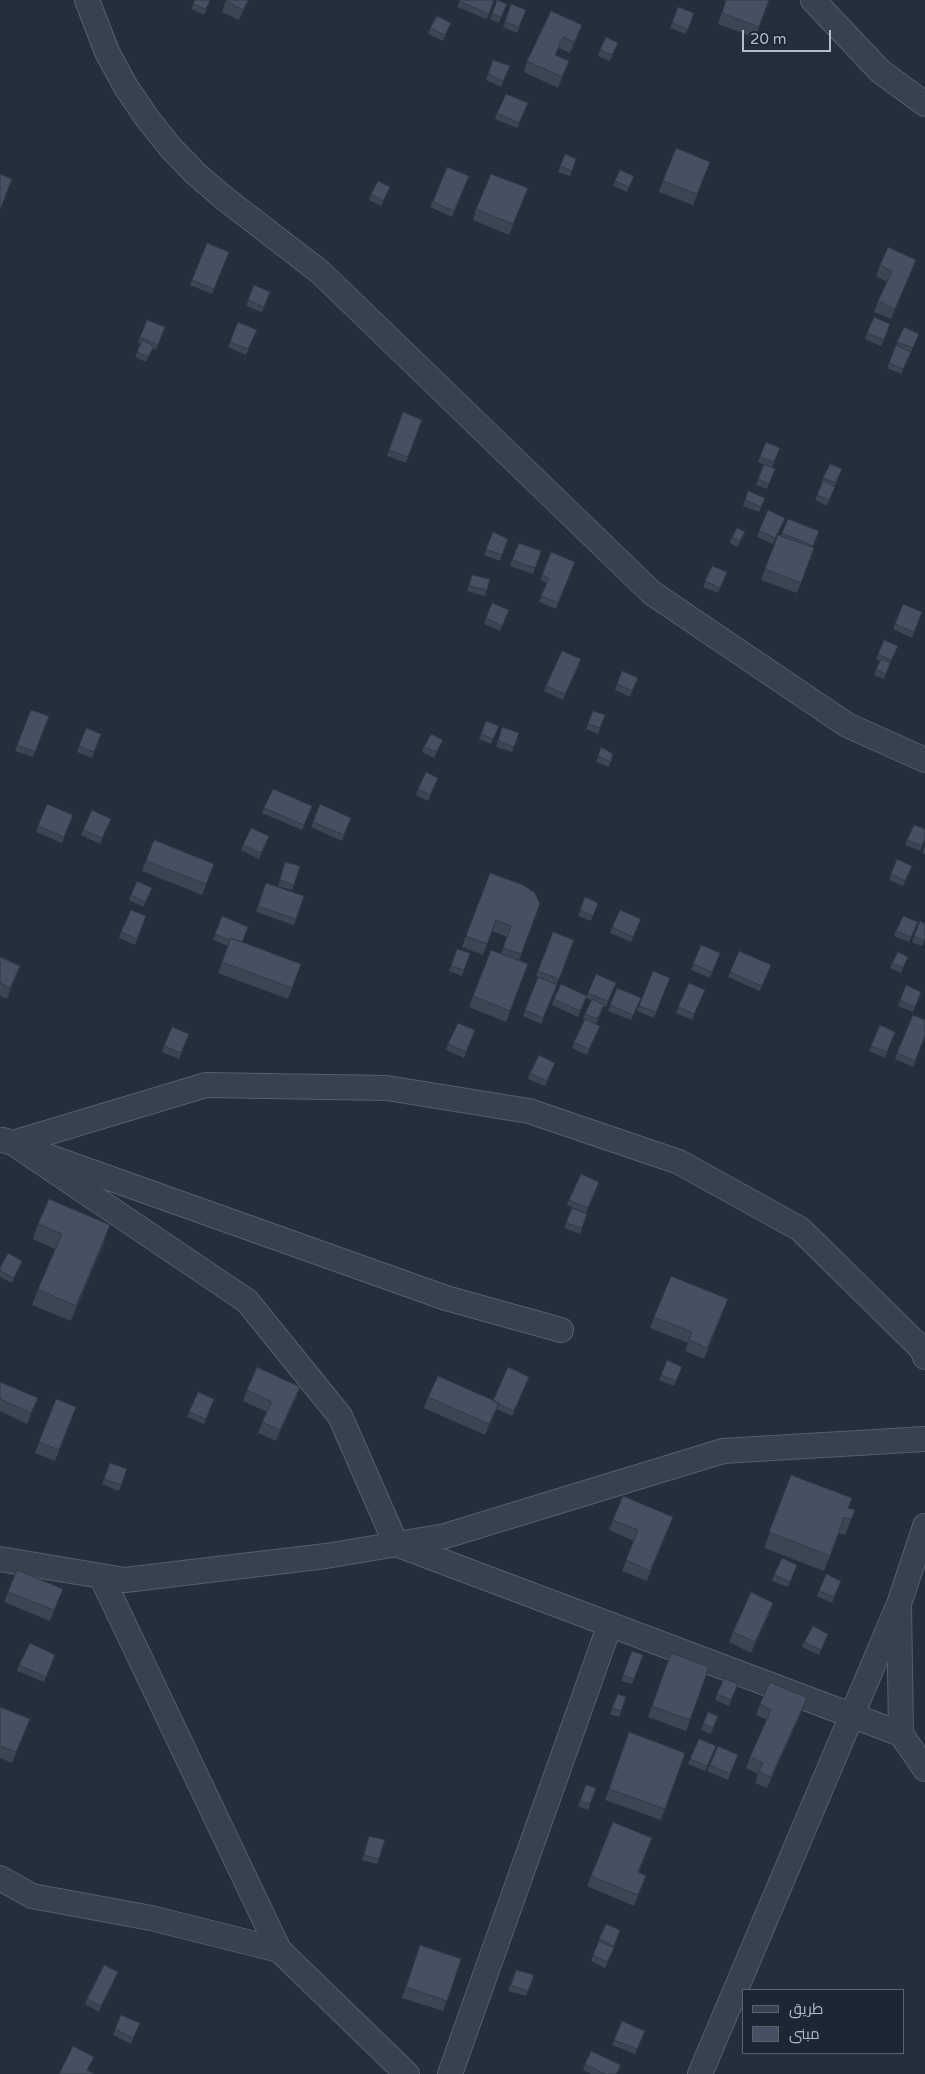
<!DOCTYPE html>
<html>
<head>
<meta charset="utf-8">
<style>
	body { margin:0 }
	#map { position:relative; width:925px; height:2074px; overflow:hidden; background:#242f3e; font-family:"Varela Round",Cairo,sans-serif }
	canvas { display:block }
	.legend { position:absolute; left:742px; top:1989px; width:162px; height:65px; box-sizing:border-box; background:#1d2633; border:1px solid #59626f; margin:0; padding:6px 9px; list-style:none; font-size:15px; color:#b4bcc9 }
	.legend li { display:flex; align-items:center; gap:10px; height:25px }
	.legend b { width:25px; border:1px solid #59626f }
	.scale { position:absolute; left:742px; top:30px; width:89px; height:22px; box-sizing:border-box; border:2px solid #b4bcc9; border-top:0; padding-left:6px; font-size:15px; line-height:18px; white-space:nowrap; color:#b4bcc9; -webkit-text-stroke:4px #1d2633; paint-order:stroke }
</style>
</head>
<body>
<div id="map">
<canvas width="925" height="2074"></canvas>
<ul class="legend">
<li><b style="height:6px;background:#38414e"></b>طريق</li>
<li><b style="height:14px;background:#455162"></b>مبنى</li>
</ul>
<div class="scale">20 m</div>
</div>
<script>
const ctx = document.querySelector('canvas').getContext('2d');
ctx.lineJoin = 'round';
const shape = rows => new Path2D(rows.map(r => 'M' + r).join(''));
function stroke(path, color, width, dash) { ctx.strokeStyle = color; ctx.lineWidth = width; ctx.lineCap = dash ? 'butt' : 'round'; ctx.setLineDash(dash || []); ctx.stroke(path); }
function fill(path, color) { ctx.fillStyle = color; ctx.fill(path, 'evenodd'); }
const minor = shape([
	[87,0,107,52,126,87,147,118,170,147,196,174,224,198,320,272,652,593,847,725,925,760],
	[813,0,880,71,925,104],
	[3,1140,13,1143,206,1085,387,1088,529,1111,679,1162,800,1229,922,1349,925,1357],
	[13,1143,247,1301,340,1416,396,1544,901,1734],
	[47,1156,446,1298,561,1330],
	[925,1526,899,1604,901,1734,925,1769],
	[0,1559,125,1580,326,1556,445,1536,723,1451,925,1439],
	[101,1576,279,1950],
	[0,1878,32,1896,151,1918,279,1950,407,2074],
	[450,2074,610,1624],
	[700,2074,899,1604]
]);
const wall = shape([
	[195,0,210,0,204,15,191,9],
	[226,0,249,0,239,20,222,12],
	[460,0,494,0,487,19,457,7],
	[497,0,507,4,499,23,490,19],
	[726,0,769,0,755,38,718,24],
	[511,4,526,10,517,33,503,27],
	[678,7,694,13,686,34,670,28],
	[551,11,578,36,570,53,559,48,556,55,569,61,558,88,524,72,527,61],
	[451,23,443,41,428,34,430,28],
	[618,43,610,61,598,56,600,50],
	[493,60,510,66,501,87,486,80],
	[526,109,517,128,495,119,497,113],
	[565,154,576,159,570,176,558,172],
	[447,167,469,176,452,217,430,207],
	[706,173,693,205,659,192,663,181],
	[615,181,632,181,627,192,613,186],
	[390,187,381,206,369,200,371,194],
	[528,188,509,235,473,220,476,209],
	[207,243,229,252,212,294,190,285],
	[880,265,912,270,891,319,874,312,878,301,887,282,876,276],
	[254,285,270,292,262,312,246,306],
	[238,322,254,336,246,355,228,347],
	[165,327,156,350,152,349,146,362,135,357,141,344,138,343,140,337],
	[904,327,919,334,901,374,887,368],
	[888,330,881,346,865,339,867,333],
	[403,412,422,420,406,463,387,456],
	[766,442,780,448,772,468,775,469,767,489,756,485,764,465,758,462],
	[842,469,827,506,815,500,822,484,821,483,823,478],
	[748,491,765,498,759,512,743,506],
	[788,519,819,531,812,548,814,548,797,593,761,580,778,535,781,536],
	[783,523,773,544,757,537,759,531],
	[493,532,508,539,500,561,484,555],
	[745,532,743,537,737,547,730,543,732,537],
	[519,543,541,551,533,574,510,566],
	[551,552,575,562,556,609,539,602,547,583,540,580],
	[712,566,727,572,718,593,703,587],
	[472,575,487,590,485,596,467,591],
	[492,603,509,610,500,631,484,624],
	[903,604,922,612,912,638,893,629],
	[896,652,889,665,884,679,874,675,880,661,876,659,878,654],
	[579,665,563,700,544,691,546,686],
	[622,671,638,678,630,697,615,690],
	[31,710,49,716,33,757,15,751],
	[593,711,605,715,598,734,586,729],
	[499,726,491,744,479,739,481,734],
	[502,727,519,733,512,752,496,747],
	[86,728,101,734,92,758,77,752],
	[443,740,434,758,422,752,424,747],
	[601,747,613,754,609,767,596,762],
	[438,778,428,801,416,795,418,789],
	[47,804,73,815,62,843,36,832],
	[320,804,351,818,342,841,311,827],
	[312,806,302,830,262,813,264,808],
	[111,819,100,844,81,835,83,830],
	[914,825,925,829,925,840,920,851,905,845],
	[154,840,214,864,202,895,142,871],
	[267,842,259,859,241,850,243,845],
	[925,845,925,854,922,853],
	[897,859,912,866,903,886,889,880],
	[285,862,300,866,292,890,278,886],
	[490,873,540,904,519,960,528,964,506,1022,469,1007,473,996,501,954,507,937,492,931,483,955,462,947],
	[266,883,304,896,294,925,256,912],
	[150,894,143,907,129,900,131,895],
	[585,897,598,903,591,921,578,916],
	[146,916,135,945,119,938,121,932],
	[222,916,242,942,301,964,288,999,218,973,228,946,213,940],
	[641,919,631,942,610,933,612,927],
	[920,921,925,940,922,946,912,942],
	[918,922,909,942,894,936,896,931],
	[553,932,574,940,541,1024,523,1016,538,977,536,976],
	[701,945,718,959,710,978,691,970],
	[457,949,470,953,462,976,449,971],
	[0,957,16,977,7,999,0,996],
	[908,957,901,973,890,968,892,963],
	[771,965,760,991,728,977,730,972],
	[653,971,670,978,654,1018,637,1011],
	[596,974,614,988,606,1007,604,1006,596,1024,600,1026,587,1055,572,1048,585,1020,583,1019,591,1000,586,998,578,1017,552,1005,554,999,587,996],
	[689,983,705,990,692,1020,676,1013],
	[906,985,921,992,913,1012,898,1006],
	[617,988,641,998,631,1020,608,1011],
	[880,1025,895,1032,885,1058,869,1051],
	[189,1034,179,1059,162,1052,164,1046],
	[473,1036,464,1058,446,1050,448,1044],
	[925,1037,913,1067,895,1059,897,1053],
	[555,1063,545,1086,528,1079,530,1073],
	[599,1182,586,1213,567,1205,569,1200],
	[572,1208,587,1214,580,1234,564,1228],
	[38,1224,105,1241,71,1321,32,1305,38,1289,55,1249,33,1239],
	[22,1261,12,1283,0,1277,0,1268],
	[728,1299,704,1359,685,1351,688,1343,650,1328,654,1317],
	[667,1360,682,1367,674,1386,659,1380],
	[0,1382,38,1398,27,1424,0,1411],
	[527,1382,512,1416,496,1409,485,1435,424,1408,428,1397,493,1401],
	[300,1387,296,1398,276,1441,258,1433,267,1412,243,1401,247,1390],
	[56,1399,76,1407,55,1461,35,1453],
	[214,1399,204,1424,187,1417,189,1412],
	[110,1463,127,1469,119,1491,102,1484],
	[791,1475,848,1508,855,1510,845,1535,839,1533,824,1571,764,1548],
	[673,1517,647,1581,622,1571,634,1541,609,1530,613,1520],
	[797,1565,788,1587,772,1581,774,1575],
	[839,1586,832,1603,817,1596,819,1591],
	[63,1589,50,1621,4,1602,8,1592],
	[769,1614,751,1653,729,1642,733,1632],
	[828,1634,819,1655,802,1647,804,1642],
	[632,1651,643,1655,632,1684,621,1681],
	[671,1653,709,1667,686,1731,648,1717],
	[55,1655,44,1682,17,1671,19,1665],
	[736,1689,729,1706,715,1700,717,1694],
	[618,1694,626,1697,619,1717,610,1714],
	[760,1704,803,1709,767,1788,755,1783,758,1774,746,1768,750,1757,767,1720,756,1715],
	[0,1707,30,1719,12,1763,0,1758],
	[708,1712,718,1716,711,1734,701,1730],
	[629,1732,685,1753,661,1820,605,1800],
	[714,1752,705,1771,688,1764,690,1759],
	[736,1761,728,1780,707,1771,710,1765],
	[586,1785,596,1788,588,1810,578,1806],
	[369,1836,379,1859,377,1864,362,1860],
	[652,1838,639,1872,646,1876,634,1906,587,1886,591,1876],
	[620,1930,613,1947,614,1948,612,1953,605,1968,591,1961,599,1939],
	[420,1945,461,1959,443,2011,402,1998],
	[516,1970,534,1975,526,1996,508,1991],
	[118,1972,99,2012,85,2004,87,1999],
	[121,2015,140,2023,131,2044,113,2035],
	[622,2021,643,2036,635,2054,612,2045],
	[585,2064,619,2070,617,2074,592,2074,583,2070]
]);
const shadedWall = shape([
	[248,0,249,0,239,20,243,10],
	[582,25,578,36,570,53,574,42],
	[569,61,565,72,558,88,562,77],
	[20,966,16,977,7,999,10,988],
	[110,1225,105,1241,71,1321,76,1306],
	[300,1387,296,1398,276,1441,280,1430],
	[38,1398,34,1409,27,1424,31,1413],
	[499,1403,495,1414,485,1435,489,1424],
	[673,1517,669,1528,647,1581,650,1571],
	[773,1603,769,1614,751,1653,755,1642],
	[807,1698,803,1709,767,1788,771,1777],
	[118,1972,116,1977,99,2012,101,2006]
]);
const building = shape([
	[195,0,210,0,206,9,193,4,195,0],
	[226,0,248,0,243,10,226,1,226,0],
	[460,0,494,0,489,14,459,1,460,0],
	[497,0,507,4,501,17,492,14,497,0],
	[726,0,769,0,759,27,722,13,726,0],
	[511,4,526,10,519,27,505,22,511,4],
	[678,7,694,13,688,29,672,23,678,7],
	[551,11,582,25,574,42,563,37,555,55,569,61,562,77,527,61,551,11],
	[437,16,451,23,445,35,430,28,437,16],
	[606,37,618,43,612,55,600,50,606,37],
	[493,60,510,66,503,81,488,74,493,60],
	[506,94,528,103,519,123,497,113,506,94],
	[676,148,710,162,697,194,663,181,676,148],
	[565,154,576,159,572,171,560,166,565,154],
	[447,167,469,176,454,211,433,202,447,167],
	[620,170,634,176,629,187,615,181,620,170],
	[0,174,12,179,0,210,0,174],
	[491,174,528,188,513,224,476,209,491,174],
	[378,181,390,187,383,201,371,194,378,181],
	[207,243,229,252,214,289,192,280,207,243],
	[888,247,916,260,895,309,878,301,892,271,880,265,888,247],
	[254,285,270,292,264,307,248,300,254,285],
	[874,317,890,324,884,340,867,333,874,317],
	[147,320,165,327,158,345,140,337,147,320],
	[238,322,257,330,248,349,230,342,238,322],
	[904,327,919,334,913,348,897,342,904,327],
	[142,340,154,346,148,357,137,352,142,340],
	[896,345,911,352,903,369,889,363,896,345],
	[403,412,422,420,408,457,389,450,403,412],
	[766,442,780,448,774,462,760,457,766,442],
	[764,464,775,469,769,484,758,479,764,464],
	[830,464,842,469,835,483,823,478,830,464],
	[823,481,835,487,829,500,817,495,823,481],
	[748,491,765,498,761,507,745,500,748,491],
	[768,510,785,518,775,538,759,531,768,510],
	[788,519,819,531,813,546,782,533,788,519],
	[737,528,745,532,739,541,732,537,737,528],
	[493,532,508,539,502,555,486,549,493,532],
	[778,535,814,548,801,583,765,569,778,535],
	[519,543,541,551,535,568,512,560,519,543],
	[551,552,575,562,558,603,541,596,549,578,542,575,551,552],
	[712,566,727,572,720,588,705,581,712,566],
	[472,575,490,579,487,590,469,586,472,575],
	[492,603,509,610,502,626,486,618,492,603],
	[903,604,922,612,914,632,895,624,903,604],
	[884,640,898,646,891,660,878,654,884,640],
	[562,651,581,659,565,694,546,686,562,651],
	[881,659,890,663,886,674,876,670,881,659],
	[622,671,638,678,632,691,617,684,622,671],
	[31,710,49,716,35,752,17,745,31,710],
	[593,711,605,715,600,728,588,724,593,711],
	[486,721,499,726,493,739,481,734,486,721],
	[502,727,519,733,514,747,498,741,502,727],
	[86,728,101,734,94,752,79,746,86,728],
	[431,734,443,740,436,752,424,747,431,734],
	[601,747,613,754,611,762,598,756,601,747],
	[426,772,438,778,430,795,418,789,426,772],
	[273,789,312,806,304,825,264,808,273,789],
	[47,804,73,815,64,837,38,826,47,804],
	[320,804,351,818,344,835,313,822,320,804],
	[92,810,111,819,102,838,83,830,92,810],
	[914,825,925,829,925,839,922,846,907,840,914,825],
	[251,828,269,836,261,853,243,845,251,828],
	[154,840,214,864,206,884,146,861,154,840],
	[897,859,912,866,905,881,891,874,897,859],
	[285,862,300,866,294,885,280,880,285,862],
	[490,873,523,885,535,893,540,904,521,954,503,948,511,926,496,920,487,944,466,936,490,873],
	[137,881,152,888,145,902,131,895,137,881],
	[266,883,304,896,296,919,258,906,266,883],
	[585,897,598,903,593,916,580,910,585,897],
	[131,910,146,916,137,939,121,932,131,910],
	[620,910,641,919,633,937,612,927,620,910],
	[222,916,248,927,242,942,231,938,230,940,215,934,222,916],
	[903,916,918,922,911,937,896,931,903,916],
	[920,921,925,924,925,939,924,941,914,936,920,921],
	[553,932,574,940,559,979,538,971,553,932],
	[231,938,301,964,292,988,222,962,231,938],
	[701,945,720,953,712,972,693,964,701,945],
	[457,949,470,953,464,970,451,966,457,949],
	[491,950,528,964,510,1011,473,996,491,950],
	[739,951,771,965,762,986,730,972,739,951],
	[898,952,908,957,903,968,892,963,898,952],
	[0,957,20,966,10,988,0,983,0,957],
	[653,971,670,978,656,1012,639,1006,653,971],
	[596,974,616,983,608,1001,588,993,596,974],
	[538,977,557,985,543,1018,525,1010,538,977],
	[689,983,705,990,694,1014,678,1007,689,983],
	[561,984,587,996,580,1011,554,999,561,984],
	[906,985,921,992,915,1007,900,1000,906,985],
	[617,988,641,998,633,1015,610,1005,617,988],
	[592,999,604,1005,597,1019,585,1014,592,999],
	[913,1015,925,1020,925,1036,915,1061,897,1053,913,1015],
	[585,1019,600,1026,589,1049,574,1042,585,1019],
	[458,1023,475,1030,466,1052,448,1044,458,1023],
	[880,1025,895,1032,887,1052,871,1046,880,1025],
	[172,1027,189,1034,181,1053,164,1046,172,1027],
	[539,1055,555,1063,547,1081,530,1073,539,1055],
	[581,1174,599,1182,588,1208,569,1200,581,1174],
	[49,1199,110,1225,76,1306,38,1289,62,1234,38,1224,49,1199],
	[572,1208,587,1214,582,1228,566,1223,572,1208],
	[8,1253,22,1261,14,1278,0,1271,0,1268,8,1253],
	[671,1276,728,1299,707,1348,689,1340,692,1332,654,1317,671,1276],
	[667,1360,682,1367,676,1381,661,1375,667,1360],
	[257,1367,300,1387,280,1430,262,1422,272,1402,247,1390,257,1367],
	[508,1367,529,1377,514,1411,493,1401,508,1367],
	[438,1376,499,1403,489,1424,428,1397,438,1376],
	[0,1382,38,1398,31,1413,0,1399,0,1382],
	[198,1392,214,1399,206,1419,189,1412,198,1392],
	[56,1399,76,1407,59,1450,39,1442,56,1399],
	[110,1463,127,1469,121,1485,104,1479,110,1463],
	[791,1475,852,1498,848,1508,855,1510,851,1520,844,1517,830,1556,769,1532,791,1475],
	[623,1496,673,1517,650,1571,626,1560,638,1530,613,1520,623,1496],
	[782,1558,797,1565,790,1582,774,1575,782,1558],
	[17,1570,63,1589,54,1610,8,1592,17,1570],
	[826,1574,841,1581,834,1597,819,1591,826,1574],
	[751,1592,773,1603,755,1642,733,1632,751,1592],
	[813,1626,828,1634,821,1650,804,1642,813,1626],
	[30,1643,55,1655,46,1677,19,1665,30,1643],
	[632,1651,643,1655,634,1679,623,1675,632,1651],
	[671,1653,709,1667,690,1720,652,1706,671,1653],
	[724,1678,738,1684,731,1700,717,1694,724,1678],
	[770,1682,807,1698,771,1777,759,1772,763,1763,750,1757,771,1710,760,1704,770,1682],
	[618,1694,626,1697,621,1711,612,1708,618,1694],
	[0,1707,30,1719,16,1752,0,1746,0,1707],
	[708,1712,718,1716,713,1728,703,1724,708,1712],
	[629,1732,685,1753,665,1809,609,1789,629,1732],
	[699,1739,716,1746,707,1766,690,1759,699,1739],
	[718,1746,738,1755,730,1774,710,1765,718,1746],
	[586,1785,596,1788,590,1804,580,1801,586,1785],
	[613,1822,652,1838,638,1872,646,1876,638,1895,591,1876,613,1822],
	[369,1836,385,1840,379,1859,364,1855,369,1836],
	[606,1924,620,1930,614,1946,599,1939,606,1924],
	[599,1941,614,1948,607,1962,593,1955,599,1941],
	[420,1945,461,1959,447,2001,406,1987,420,1945],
	[104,1965,118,1972,101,2006,87,1999,104,1965],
	[516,1970,534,1975,528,1991,511,1985,516,1970],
	[121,2015,140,2023,133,2038,115,2029,121,2015],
	[622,2021,645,2031,637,2049,614,2040,622,2021],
	[73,2046,94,2057,87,2070,95,2074,59,2074,73,2046],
	[591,2051,621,2065,616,2074,605,2074,585,2064,591,2051]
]);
stroke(minor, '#565f6c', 26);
stroke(minor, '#38414e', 24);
fill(wall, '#3b4654');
fill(shadedWall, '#303945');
fill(building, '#455162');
stroke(building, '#303945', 1);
</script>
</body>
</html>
